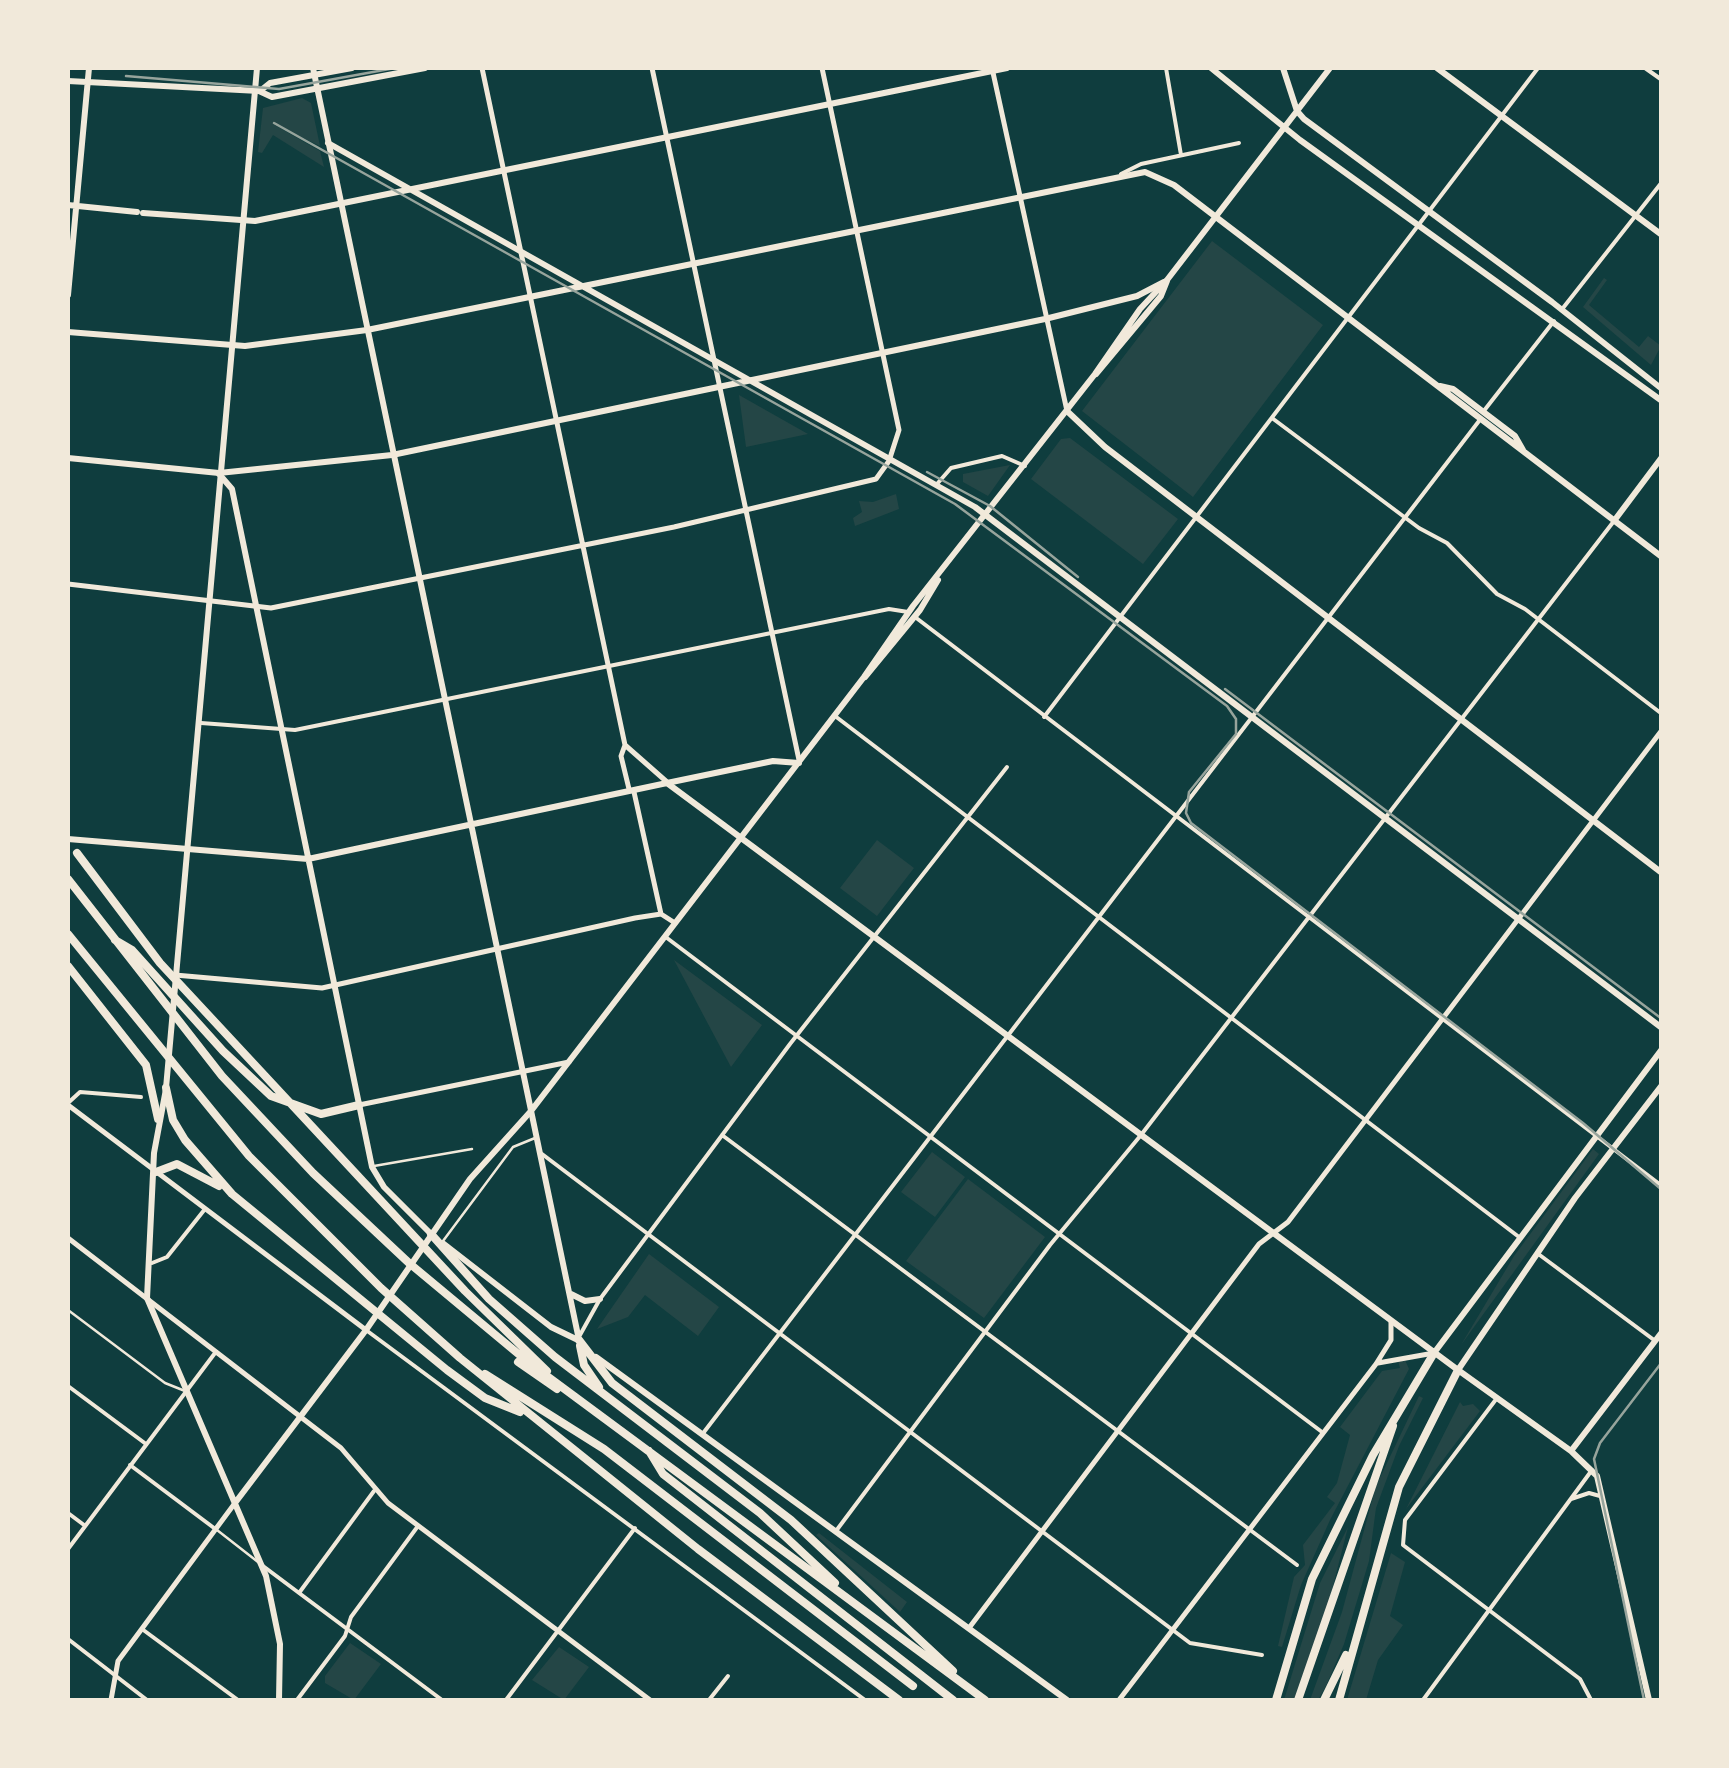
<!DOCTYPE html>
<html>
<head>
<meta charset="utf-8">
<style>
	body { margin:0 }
	#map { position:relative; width:1729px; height:1768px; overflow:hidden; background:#0f3d3e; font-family:Jost,sans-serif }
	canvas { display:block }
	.frame { position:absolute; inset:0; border:70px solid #f1e9da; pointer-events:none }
</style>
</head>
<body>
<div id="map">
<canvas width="1729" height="1768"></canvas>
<div class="frame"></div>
</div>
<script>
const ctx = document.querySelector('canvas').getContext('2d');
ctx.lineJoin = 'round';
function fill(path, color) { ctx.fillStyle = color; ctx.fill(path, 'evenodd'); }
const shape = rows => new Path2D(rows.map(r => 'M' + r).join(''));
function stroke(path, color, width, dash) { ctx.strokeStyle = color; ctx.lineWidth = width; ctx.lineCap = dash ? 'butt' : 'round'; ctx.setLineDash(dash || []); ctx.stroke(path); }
const green = shape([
	[302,98,311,103,320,146,273,124,320,151,324,167,273,135,262,153,258,152,263,108],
	[1212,241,1323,325,1193,497,1082,411],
	[1604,278,1607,280,1589,305,1639,347,1648,336,1661,346,1651,365,1583,307],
	[739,395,808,434,746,447],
	[1070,438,1178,519,1143,564,1031,479,1061,439],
	[1010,465,988,496,963,482,963,474],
	[896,494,899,509,855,526,853,518,862,512,859,501,873,502],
	[877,840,914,868,877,916,840,888],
	[674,960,762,1025,731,1067],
	[1593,1149,1599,1154,1461,1345,1514,1256],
	[932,1152,965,1177,935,1217,901,1192],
	[968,1179,1045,1237,984,1318,906,1261],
	[649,1254,719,1307,698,1336,645,1295,628,1317,597,1329],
	[1405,1360,1409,1369,1330,1520,1301,1585,1282,1647,1278,1646,1294,1577,1305,1565,1303,1545,1335,1503,1327,1497,1337,1483,1350,1435,1340,1427,1382,1371,1400,1368,1398,1361],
	[1419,1396,1423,1398,1399,1446,1376,1508,1369,1561,1344,1644,1326,1686,1318,1700,1310,1700,1342,1612,1376,1486],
	[1460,1402,1463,1406,1473,1404,1480,1411,1406,1509],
	[1348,1527,1320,1637,1295,1700,1284,1700,1320,1583],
	[819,1533,907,1602,900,1612,816,1535],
	[1391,1553,1405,1562,1390,1616,1403,1625,1378,1660,1366,1700,1347,1700],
	[350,1643,381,1664,354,1700,325,1683,325,1676],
	[559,1647,589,1667,564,1700,532,1680]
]);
const service = shape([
	[374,1166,472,1149],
	[443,1241,513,1147,535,1138],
	[68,1310,165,1383,185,1391]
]);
const pedestrian = shape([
	[217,1530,258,1562]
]);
const minor = shape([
	[1166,68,1181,155],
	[1645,68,1662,80],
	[1121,174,1141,164,1239,143],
	[1563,308,1662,182],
	[1483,412,1554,321],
	[1272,418,1419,528,1447,543,1497,594,1525,609,1662,714],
	[937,484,951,468,1002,456,1025,466],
	[915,617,1662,1186],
	[835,716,1519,1237],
	[1044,717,1538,68],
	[201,723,295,730,889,609,908,612],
	[667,938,1322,1432],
	[68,1103,80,1092,141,1097],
	[722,1135,1297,1565],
	[542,1154,1190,1643,1262,1655],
	[1537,1253,1654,1340],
	[152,1263,167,1257,205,1209],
	[366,1330,865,1700],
	[580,1335,600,1299,790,1044,1007,767],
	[68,1386,146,1444],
	[1497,1398,1405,1520,1403,1545,1580,1679,1591,1700],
	[704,1432,1479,421],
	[130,1465,214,1528],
	[1571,1499,1589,1493,1600,1496],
	[68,1513,84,1525],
	[836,1531,1050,1245,1141,1135,1614,521],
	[68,1549,215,1353],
	[263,1566,442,1700],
	[299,1593,374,1491],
	[142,1629,238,1700],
	[68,1639,147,1700],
	[297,1700,345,1636,351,1617,418,1526],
	[506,1700,635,1528],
	[709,1700,728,1676],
	[1423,1700,1592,1470]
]);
const tertiary = shape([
	[482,68,625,745,621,756,629,789],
	[652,68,799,760],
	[992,68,1067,411],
	[68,584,271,608,674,527,876,479,889,461,899,430,822,68],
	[625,745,667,782],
	[634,792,661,914],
	[175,975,322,988,635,918,661,914,675,923],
	[68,1105,366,1330],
	[359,1105,569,1062],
	[68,1238,341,1448,388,1503,650,1700],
	[1378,1363,1434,1353],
	[969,1628,1259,1244,1288,1222,1662,730],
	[111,1700,118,1661,235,1503],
	[1119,1700,1376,1364,1391,1340,1391,1321]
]);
const secondary = shape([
	[1437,68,1662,235],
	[68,81,259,91,272,97,425,68],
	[260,91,270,83,352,68],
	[328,143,975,507,1662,1028],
	[68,205,137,212],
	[143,213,255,221,1007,68],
	[68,295,89,68],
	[68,332,245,346,367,330,1145,172,1174,185,1662,557],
	[1440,386,1453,389,1515,436,1523,450],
	[1067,411,1105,447,1662,873],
	[68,458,219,473,392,455,1045,319,1137,296,1164,282],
	[1614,521,1662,457],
	[667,783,773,761,799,763],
	[166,1089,154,1153,147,1298,266,1576,280,1644,279,1700],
	[444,1244,551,1327,580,1341],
	[596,1357,1067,1700],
	[1458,1370,1571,1451,1597,1476,1649,1700],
	[1571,1451,1662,1332],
	[235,1503,366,1330,470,1179,531,1111]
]);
const primary = shape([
	[313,68,579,1340],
	[1211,68,1300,140,1662,401],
	[1283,68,1297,111,1304,119,1552,302,1662,389],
	[1096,374,1161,296,1167,281],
	[219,474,232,489,372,1167,384,1187,431,1234],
	[865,677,920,610,938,580],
	[68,839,308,859,667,783,1458,1370,1575,1198,1662,1085],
	[166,1088,257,68],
	[531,1111,864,677,913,606,1095,374,1140,309,1167,280,1330,68],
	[571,1294,585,1301,600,1299],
	[1434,1353,1662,1049]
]);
const motorway = shape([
	[77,853,160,963,465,1291,547,1371],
	[68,879,222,1076,313,1173,409,1263,528,1362,985,1700],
	[68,934,249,1156,381,1288,460,1358,698,1549,899,1700],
	[115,940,132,950,223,1051,271,1096,321,1114,359,1105],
	[68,966,146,1065,158,1119],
	[166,1088,173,1120,185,1140,232,1194,447,1370,485,1398,520,1412],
	[156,1172,177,1164,219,1186],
	[431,1234,489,1299,555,1357,760,1513,835,1583],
	[579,1340,612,1383,791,1520,953,1671],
	[580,1346,584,1365,599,1387],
	[518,1362,557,1389],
	[485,1374,604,1449,913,1686],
	[649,1451,663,1474,953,1700],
	[1276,1700,1312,1579,1373,1455,1434,1353],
	[1298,1700,1393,1426],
	[1324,1700,1346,1655],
	[1339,1700,1399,1487,1458,1370]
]);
const tram = shape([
	[274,123,955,504,1227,706,1236,719,1236,734,1189,792,1186,813,1191,823,1583,1123,1662,1190],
	[927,472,990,506,1078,577],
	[1225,689,1662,1019],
	[1644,1700,1594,1459,1600,1443,1662,1362]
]);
const rail = shape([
	[126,76,279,89,395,68]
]);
fill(green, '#244646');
stroke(service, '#f1e9da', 2.5);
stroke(pedestrian, '#f1e9da', 2.5);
stroke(minor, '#f1e9da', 4);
stroke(tertiary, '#f1e9da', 5);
stroke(secondary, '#f1e9da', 6);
stroke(primary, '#f1e9da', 6);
stroke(motorway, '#f1e9da', 8);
stroke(tram, '#97a49c', 2.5);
stroke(rail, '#97a49c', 2.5);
</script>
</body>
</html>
